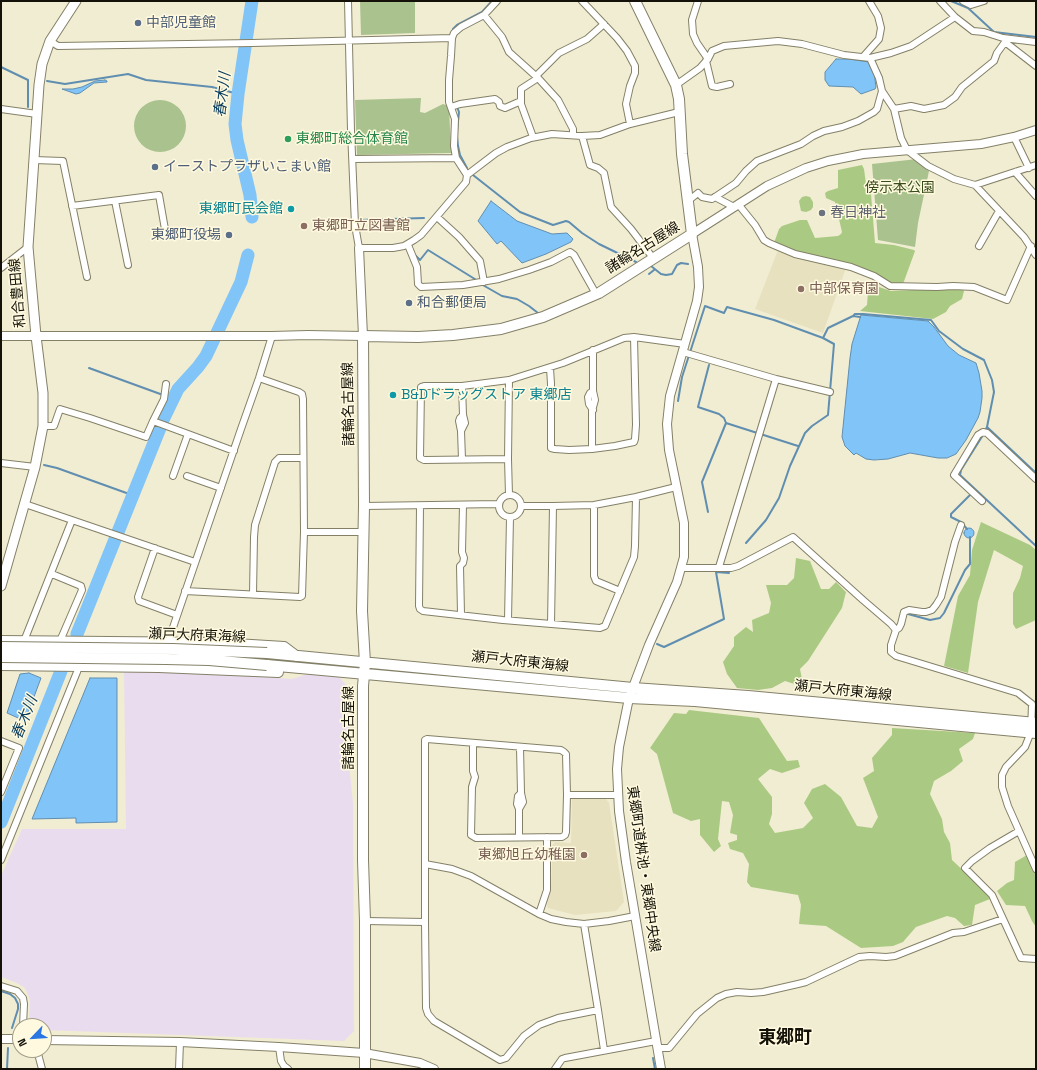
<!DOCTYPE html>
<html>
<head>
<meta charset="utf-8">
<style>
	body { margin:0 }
	#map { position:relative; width:1037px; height:1070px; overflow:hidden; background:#f1edd2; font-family:"Space Grotesk",sans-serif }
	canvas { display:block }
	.frame { position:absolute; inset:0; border:2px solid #131108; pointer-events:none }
	.north { position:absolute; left:12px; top:1018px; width:40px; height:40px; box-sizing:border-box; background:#fffadf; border:1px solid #a19d89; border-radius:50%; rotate:245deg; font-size:11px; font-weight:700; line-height:16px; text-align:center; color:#131108 }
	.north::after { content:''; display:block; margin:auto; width:14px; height:18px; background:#2a77e3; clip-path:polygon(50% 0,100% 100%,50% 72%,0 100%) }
</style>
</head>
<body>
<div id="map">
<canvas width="1037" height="1070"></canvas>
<div class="frame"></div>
<div class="north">N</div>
</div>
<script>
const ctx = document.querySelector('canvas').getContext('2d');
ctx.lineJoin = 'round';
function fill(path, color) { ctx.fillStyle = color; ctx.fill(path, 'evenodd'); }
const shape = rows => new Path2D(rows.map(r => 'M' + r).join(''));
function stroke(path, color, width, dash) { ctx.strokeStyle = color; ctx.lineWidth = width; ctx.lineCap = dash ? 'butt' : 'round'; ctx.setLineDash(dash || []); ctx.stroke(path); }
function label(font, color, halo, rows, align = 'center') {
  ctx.font = font + ' "Space Grotesk","Noto Sans JP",sans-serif'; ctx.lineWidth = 3; ctx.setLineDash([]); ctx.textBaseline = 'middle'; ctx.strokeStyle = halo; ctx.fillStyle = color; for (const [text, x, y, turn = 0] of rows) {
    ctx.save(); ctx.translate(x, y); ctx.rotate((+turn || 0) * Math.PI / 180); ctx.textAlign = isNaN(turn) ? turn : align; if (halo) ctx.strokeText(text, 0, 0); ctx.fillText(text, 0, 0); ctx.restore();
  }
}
const commercial = shape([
	[124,671,224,674,292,679,308,674,339,677,349,688,349,764,353,803,354,1031,344,1041,44,1030,44,1026,33,1026,29,1021,30,1000,25,988,17,983,1,977,1,876,22,829,126,829]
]);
const built = shape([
	[778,250,799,258,846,268,823,333,755,309],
	[572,799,606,799,609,803,624,902,616,911,575,915,548,908,546,903,551,887,552,863,551,847,555,842,571,843]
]);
const green = shape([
	[360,1,415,1,415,33,361,35],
	[421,98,420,112,425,113,443,104,449,106,451,153,357,155,355,100],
	'134 126a26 26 0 1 1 52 0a26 26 0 1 1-52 0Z',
	[917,159,923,166,929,171,918,223,915,247,878,240,872,164]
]);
const forest = shape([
	[862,165,864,169,866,184,871,194,875,243,894,245,914,250,915,251,903,284,890,283,774,243,779,229,782,226,800,220,807,220,815,238,838,236,841,234,842,232,835,202,826,198,825,193,828,191,838,188,838,170],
	[806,196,810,197,813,202,813,207,811,210,806,212,801,211,799,201,802,197],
	[871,286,876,286,891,291,958,288,962,289,964,291,962,299,950,306,946,312,933,319,860,311,867,305,868,291],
	[981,522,1030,545,1036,550,1036,620,1016,629,1013,624,1013,593,1020,578,1023,566,994,550,978,602,968,673,944,666,958,596,970,575,972,550],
	[796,558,810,561,821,589,829,589,836,582,846,592,842,608,808,661,800,669,802,679,807,682,810,689,785,681,772,688,758,690,737,688,727,674,723,662,734,646,734,637,746,627,753,632,752,620,769,613,771,603,766,585,787,585,794,578],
	[689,710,759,718,787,761,798,760,800,767,782,773,770,769,758,779,772,797,772,814,769,824,775,833,803,828,813,818,804,803,812,789,825,784,841,797,857,826,872,828,878,817,863,778,874,771,872,758,892,735,892,728,975,733,973,739,959,749,963,761,951,771,934,781,930,794,942,819,944,832,950,843,952,860,985,891,990,899,975,905,972,925,964,926,955,918,947,916,916,927,903,942,893,946,861,948,826,926,799,924,801,905,798,895,751,887,747,882,749,864,743,853,730,849,728,843,737,840,737,835,730,833,733,815,729,802,722,801,718,839,721,846,714,852,700,835,700,819,691,821,673,813,657,754,650,748,674,713,686,714],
	[1027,855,1036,874,1036,927,1032,921,1025,906,1006,905,997,891,1007,883,1014,880,1015,862]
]);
const water = shape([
	[836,59,849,59,869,62,874,72,876,87,875,89,861,94,853,87,829,86,825,80,825,72,836,59],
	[105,80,107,81,107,82,94,83,80,93,76,94,62,89,73,89,82,87,95,81,105,80],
	[491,201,517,221,552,234,567,233,573,239,571,242,546,254,522,263,501,241,497,244,478,221,491,201],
	[861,315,928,321,934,327,948,346,959,355,976,363,979,373,982,391,982,398,980,412,978,418,966,440,956,454,947,458,938,458,910,453,888,459,874,460,866,459,856,453,854,455,845,446,842,437,850,358,852,344,861,315],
	'964 533a5 5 0 1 1 10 0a5 5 0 1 1-10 0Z',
	[29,673,41,678,25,721,7,713,20,674,29,673],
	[90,678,117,678,117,822,76,823,76,818,32,819,90,678]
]);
const stream = shape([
	[945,1,950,1],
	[951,1,968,8,994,32,1036,37],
	[453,29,457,25,482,12,492,1],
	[1,67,28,80,28,107],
	[47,81,65,84,128,74,146,80,212,87,238,94],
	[457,107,459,112,457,131],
	[457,137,458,146,460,155,467,168],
	[473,175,520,212,553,225,566,221,569,222,582,233,599,244,636,262],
	[358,220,424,218],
	[414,254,420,260,428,250,478,281],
	[651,266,661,274,666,275,672,274,677,265,681,263,688,264],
	[649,274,654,270],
	[481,284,502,296,517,299,529,306,538,313],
	[853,316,855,314,863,314,931,320,939,331,963,349,984,360,992,380,994,392,987,427,985,431],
	[89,368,163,395],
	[166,398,172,402],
	[678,401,682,377,705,306,724,313,727,307,774,320,823,338,828,328,853,316,860,317],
	[726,423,798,446],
	[987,427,1036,473],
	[983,435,961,470,960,475,1036,546],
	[44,465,57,468,132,495],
	[708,512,702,482,726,423,724,418,719,414,698,407,709,365],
	[967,529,961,522,951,517,951,514,972,493],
	[746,543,766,520,779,498,790,466,805,433,812,426,828,415,834,344,823,338],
	[908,614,930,620,940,618,944,613,965,570,970,564,970,537],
	[657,644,664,647,724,619,716,572,729,573],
	[1,991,10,994,15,998,18,1004,18,1009,12,1028],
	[653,1058,655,1069],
	[7,1069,8,1048]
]);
const river = shape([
	[252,217,250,195,237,140,235,124,238,94,252,1],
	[162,422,178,389,198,367,206,356,241,282,248,255],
	[118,532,160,428],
	[77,634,116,537],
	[1,822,61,671]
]);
const minor = shape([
	[348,1,351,131,355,225,359,248,393,248,404,246,414,240,421,235,466,182,467,175,496,153,507,147,531,138,552,134,582,136,600,135,630,124,679,112],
	[582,1,617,38,627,51,635,66,635,73,630,86,626,104,630,124],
	[698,1,692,20,693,34,697,43,708,59],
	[940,1,955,17,973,31,984,32,1003,38,1036,42],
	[963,1,971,5,984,1],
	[484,15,502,37,509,52,538,78,558,100,573,129,573,135],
	[1006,39,1005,42,1036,66],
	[50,41,58,46,252,43,452,38],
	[863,57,879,39,881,28,878,16,869,1],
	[706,61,712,86,717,87,730,84],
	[536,76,559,53,587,39,604,24],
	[676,85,700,68,708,59,712,51,724,46,778,41,802,44,844,55,870,58,891,53,911,46,955,17],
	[882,91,894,109,901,138,907,150,928,166,954,179,975,185,1024,237,1036,255],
	[451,107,460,104,495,99,499,102,500,106,505,108,521,101],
	[1,109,37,114],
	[894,109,911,106,924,109,944,105,955,97,962,87,994,61,997,53,1005,42],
	[582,136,590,165,598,168,604,173,611,207,631,229,653,258],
	[533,137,521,104,521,89,538,78],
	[1014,137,1029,168],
	[353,159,456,158],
	[34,160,63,161,87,277],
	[1015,172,1036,196],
	[467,175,456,158,454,146,455,119,449,102,449,80,451,56,452,38,454,33,461,27,484,15,497,1],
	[975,185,1036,165],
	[715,197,734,207],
	[115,201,128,265],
	[688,201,698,193,702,197,712,199,736,183,746,171,757,161,801,144,813,136,824,131,842,127,858,121,874,112,877,109,882,91,879,78,870,58],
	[738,204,755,225,764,240,769,243,795,254,851,267,874,276,890,286,937,287,953,286,974,287,1007,300,1031,246],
	[72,206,159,195,166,235],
	[437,217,459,237,480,261,484,282],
	[408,245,417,267,418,284,421,287,463,285,499,279,529,270,551,262,570,252,574,255,596,294],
	[979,246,999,211],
	[1,268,28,247],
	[683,352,776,379,830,392],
	[550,368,551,384,551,448,555,449,569,450,592,449,615,446,634,442,635,439,636,425,634,337],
	[593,410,589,404,588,397,590,393,593,391],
	[153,421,164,399,166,384],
	[43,426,54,426,60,409,90,418,146,437,153,421,234,451],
	[461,431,459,421,460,418,463,415],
	[592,449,592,411,595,400,593,391,593,350],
	[462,459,461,431,465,423,463,415,462,386],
	[508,459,509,380],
	[1,463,35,467],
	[173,476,188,434],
	[187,476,221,488],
	[509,495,508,459,424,460,420,458,421,387,424,386,462,386,509,380,563,363,624,338,634,337,685,344],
	'499 506a11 11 0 1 1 22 0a11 11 0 1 1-22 0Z',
	[982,501,954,475,978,435,983,432,987,433,1036,479],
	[25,504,195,562],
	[594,505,594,576,596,581,620,591],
	[364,506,499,504],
	[420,506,419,606,420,609,423,611,503,620,600,628,605,626,634,557,635,546,636,497],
	[521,506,553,506,594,505,636,497,676,487],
	[304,532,364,532],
	[155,548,138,597,139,601,177,615],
	[719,567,776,379],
	[682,568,731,568,738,566,793,537,863,600,891,624,896,630,891,645,891,652,896,656,1018,693,1032,704,1031,732,1025,747,1006,767,1002,775,1002,787,1008,806,1036,869],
	[52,574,81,586,82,590,60,641],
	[185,591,300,597,302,596,304,532,303,399,302,394,299,392,259,378],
	[253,594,254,537,255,525,275,462,279,458,303,458],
	[461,614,460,566,463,563,464,558,462,552,463,505],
	[508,620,510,517],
	[551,624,553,506],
	[896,630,899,628,901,624,904,612,909,610,922,612,926,612,932,610,936,605,941,597,955,542,961,525],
	[24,641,72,520],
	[167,645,241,429,259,378,272,336],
	[1,741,19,748,1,792],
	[567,795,618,795],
	[519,809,517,804,518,796,521,793],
	[1019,831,990,848,972,861,965,868,992,895,1021,958,1036,959],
	[519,837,519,809,523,802,521,793,520,747],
	[1,860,77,672,80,663],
	[425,864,452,869,471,876,539,914,551,919,566,922,584,924,598,1010],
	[539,914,547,890,547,837],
	[365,921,425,922,426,1008,428,1014,434,1021,500,1060,506,1058,524,1036,539,1025,558,1018,598,1010,604,1050],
	[425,922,425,740,427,739,561,750,564,752,566,754,567,795,566,832,565,835,562,837,476,838,471,835,472,787,475,777,473,771,473,743],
	[584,924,609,921,635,916],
	[1,986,17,991,23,998,24,1004,23,1026],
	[279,1047,281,1061,284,1066,288,1069],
	[658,1048,669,1048,697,1014,717,998,726,994,737,992,751,993,763,992,798,984,806,982,859,957,870,956,886,957,895,956,953,933,964,932,1003,919],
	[37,1050,42,1069],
	[179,1069,180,1042],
	[555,1069,562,1059,565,1058,656,1041]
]);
const tertiary = shape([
	[1,336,272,336,308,335,363,336,359,248],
	[1,1039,20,1039],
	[44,1040,180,1042,279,1047,364,1053,420,1063,434,1069],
	[661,1069,626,862,619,811,617,769,619,747,629,698,649,645,677,582,684,557,684,523,669,450,667,424,670,396,697,301,699,287,698,267,692,234,767,186,806,168,828,161,863,154,981,144,1014,137,1036,130]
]);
const secondary = shape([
	[1,586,35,467,43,426,43,393,36,336,28,247,39,85,42,64,50,41,76,1]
]);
const primary = shape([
	[1,641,219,643,284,647,296,656],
	[267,653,633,688,748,696,1036,723],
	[1,665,159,667,278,672],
	[267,665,629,698,695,701,1036,733],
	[365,1069,365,921,363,860,363,686,365,663,362,611,364,506,363,336,418,337,453,335,501,329,543,317,599,293,692,234,682,154,679,99,676,85,635,1]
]);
const primaryBridge = shape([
	[1,647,173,649,267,653],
	[1,657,166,659,209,660,267,665]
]);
const markers = [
	[138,23,4,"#5c6f8a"],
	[288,139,4,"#2e9e5b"],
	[155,167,4,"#5c6f8a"],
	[291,209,4,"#0f9aa8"],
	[822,213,4,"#6b7280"],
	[304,226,4,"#8d6e63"],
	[229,235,4,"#5c6f8a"],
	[801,289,4,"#8d6e63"],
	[409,303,4,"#5c6f8a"],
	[393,395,4,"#0f9aa8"],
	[584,855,4,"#8d6e63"]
];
const serviceNames = [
	["中部児童館",146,23],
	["イーストプラザいこまい館",163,167],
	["東郷町役場",221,235,"right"],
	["和合郵便局",417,303]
];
const leisureNames = [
	["東郷町総合体育館",296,139]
];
const parkNames = [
	["傍示本公園",900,188]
];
const cultureNames = [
	["東郷町民会館",283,209],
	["B&Dドラッグストア 東郷店",401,395,"left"]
];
const worshipNames = [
	["春日神社",830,213]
];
const educationNames = [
	["東郷町立図書館",312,226],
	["中部保育園",809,289],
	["東郷旭丘幼稚園",576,855,"right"]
];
const streetNames = [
	["諸輪名古屋線",643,248,-32],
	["和合豊田線",18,293,-95],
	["諸輪名古屋線",349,404,-91],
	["瀬戸大府東海線",197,636,2],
	["瀬戸大府東海線",520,662,6],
	["瀬戸大府東海線",843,691,6],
	["諸輪名古屋線",349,728,-90],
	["東郷町道桝池・東郷中央線",643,869,82]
];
const waterNames = [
	["春木川",223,95,-83],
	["春木川",25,718,-68]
];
const districtNames = [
	["東郷町",785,1038]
];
fill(commercial, '#eadcef');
fill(built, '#e7e1bf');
fill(green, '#aac28e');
fill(forest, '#aaca83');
fill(water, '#81c4f8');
stroke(water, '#608eb0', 1);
stroke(stream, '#608eb0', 2);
stroke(river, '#81c4f8', 13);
stroke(minor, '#848068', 8);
stroke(tertiary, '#848068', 10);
stroke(secondary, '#848068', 11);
stroke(primary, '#848068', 12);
stroke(minor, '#fff', 6);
stroke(tertiary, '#fff', 8);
stroke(secondary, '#fff', 9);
stroke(primary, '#fff', 10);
stroke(primaryBridge, '#848068', 12, []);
stroke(primaryBridge, '#fff', 10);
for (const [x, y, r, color] of markers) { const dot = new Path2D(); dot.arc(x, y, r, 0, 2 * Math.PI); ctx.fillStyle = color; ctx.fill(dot); stroke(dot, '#fffadf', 1.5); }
label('14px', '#4e5e75', '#fffadf', serviceNames, 'left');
label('14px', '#27864d', '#fffadf', leisureNames, 'left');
label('14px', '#384c1a', '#fffadf', parkNames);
label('14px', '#0d838f', '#fffadf', cultureNames, 'right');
label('14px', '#5b616d', '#fffadf', worshipNames, 'left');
label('14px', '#785e54', '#fffadf', educationNames, 'left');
label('14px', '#131108', '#fffadf', streetNames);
label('italic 15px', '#073c5e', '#fffadf', waterNames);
label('bold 18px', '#131108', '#fffadf', districtNames);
</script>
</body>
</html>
